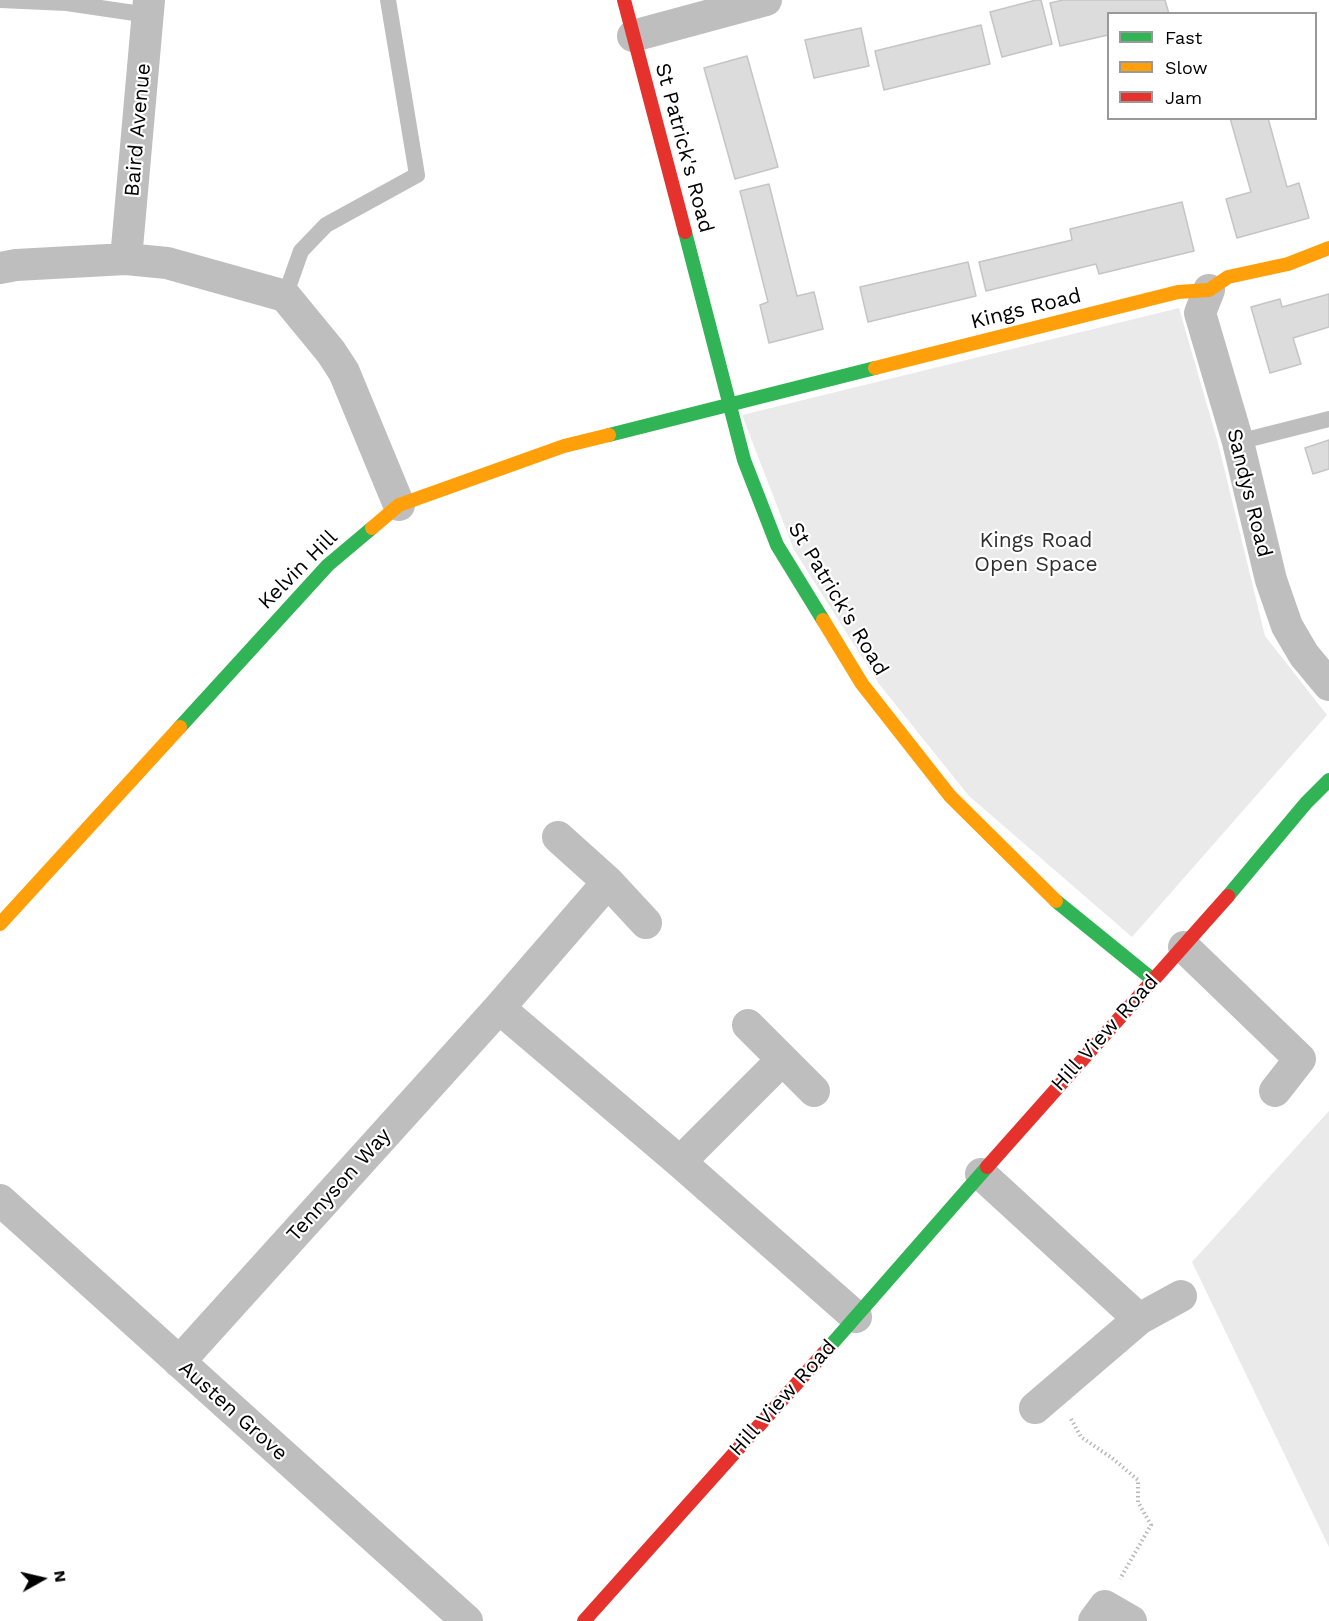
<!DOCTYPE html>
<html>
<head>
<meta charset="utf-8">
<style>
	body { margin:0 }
	#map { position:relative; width:1329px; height:1621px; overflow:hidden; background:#fff; font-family:"Work Sans",sans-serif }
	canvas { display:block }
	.legend { position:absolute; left:1107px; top:12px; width:210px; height:108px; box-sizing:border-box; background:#fff; border:2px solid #999; margin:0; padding:8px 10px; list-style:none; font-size:18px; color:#000 }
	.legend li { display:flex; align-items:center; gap:12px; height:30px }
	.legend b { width:30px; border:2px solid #999 }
	.north { position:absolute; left:12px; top:1549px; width:60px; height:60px; -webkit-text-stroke:4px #fff; paint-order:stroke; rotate:82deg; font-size:16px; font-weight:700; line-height:24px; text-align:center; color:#000 }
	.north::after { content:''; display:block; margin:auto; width:21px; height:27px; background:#000; clip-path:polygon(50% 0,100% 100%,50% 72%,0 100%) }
</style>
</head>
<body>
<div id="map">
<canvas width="1329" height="1621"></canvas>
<ul class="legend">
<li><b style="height:8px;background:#30b455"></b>Fast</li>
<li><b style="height:8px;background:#ff9f0a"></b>Slow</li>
<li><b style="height:8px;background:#e5322d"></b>Jam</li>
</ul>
<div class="north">N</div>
</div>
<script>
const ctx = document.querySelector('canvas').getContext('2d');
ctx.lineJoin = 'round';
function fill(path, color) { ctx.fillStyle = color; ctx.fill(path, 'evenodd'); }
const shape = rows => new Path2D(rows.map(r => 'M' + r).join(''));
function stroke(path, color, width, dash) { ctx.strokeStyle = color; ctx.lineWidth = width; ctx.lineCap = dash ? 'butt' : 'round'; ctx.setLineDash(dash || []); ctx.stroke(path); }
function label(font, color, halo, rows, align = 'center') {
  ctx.font = font + ' "Work Sans",sans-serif'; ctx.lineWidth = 4.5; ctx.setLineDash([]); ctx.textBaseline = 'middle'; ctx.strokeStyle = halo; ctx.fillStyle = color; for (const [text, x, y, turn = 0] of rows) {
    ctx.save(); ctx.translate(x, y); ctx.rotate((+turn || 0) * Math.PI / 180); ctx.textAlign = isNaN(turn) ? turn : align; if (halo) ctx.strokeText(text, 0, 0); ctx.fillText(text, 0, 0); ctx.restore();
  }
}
const green = shape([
	[1179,308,1218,443,1265,636,1327,715,1132,937,969,796,879,684,794,550,742,415],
	[1329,1111,1329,1547,1192,1262]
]);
const building = shape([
	[1036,0,1041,0,1052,44,1002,57,990,12,1036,0],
	[1063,0,1165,0,1169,14,1108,14,1108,35,1060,46,1050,3,1063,0],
	[981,25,990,64,884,90,875,51,981,25],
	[861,28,869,66,814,78,805,40,861,28],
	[747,56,778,167,735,179,704,68,747,56],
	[1230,118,1268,118,1287,187,1299,183,1309,218,1237,238,1226,199,1251,192,1230,118],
	[769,184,797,296,814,292,823,329,769,343,760,305,768,302,740,191,769,184],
	[1182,202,1194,251,1099,274,1096,264,986,291,979,262,1072,240,1070,229,1182,202],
	[968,262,976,296,868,322,860,287,968,262],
	[1329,294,1329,327,1293,338,1301,364,1270,373,1251,307,1280,299,1282,307,1329,294],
	[1329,440,1329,469,1313,474,1305,448,1329,440]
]);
const path = shape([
	[1071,1419,1081,1437,1112,1458,1138,1480,1138,1502,1151,1525,1120,1579]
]);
const lane = shape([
	[0,0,67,3,148,15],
	[285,296,301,251,326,225,417,175,388,0],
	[1238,442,1329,419]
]);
const street = shape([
	[633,36,766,0],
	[126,259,149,0],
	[0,268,16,265,126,259,167,263,285,296,331,352,344,372,399,505],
	[1209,290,1200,313,1238,442,1271,580,1287,626,1304,655,1329,685],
	[558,837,608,882,646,923],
	[1184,947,1300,1059,1275,1091],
	[499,1008,680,1162,856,1317],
	[748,1025,814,1091],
	[680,1162,782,1060],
	[981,1174,1139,1319],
	[0,1200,467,1621],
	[179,1362,499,1008,608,882],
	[1035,1408,1139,1319,1181,1296],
	[1094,1621,1105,1606,1131,1621]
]);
const fast = shape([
	[685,232,744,460,777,545,823,620],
	[609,435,875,368],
	[180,727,328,565,372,528],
	[1228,896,1306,803,1329,780],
	[1056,901,1152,979],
	[824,1353,987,1167]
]);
const slow = shape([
	[875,368,1178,292,1209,290,1228,277,1288,264,1329,248],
	[372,528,399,505,564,446,609,435],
	[823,620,862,684,950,796,1056,901],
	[0,924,180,727]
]);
const jam = shape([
	[624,0,685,232],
	[987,1167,1228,896],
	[584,1621,824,1353]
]);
const streetNames = [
	["Baird Avenue",138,130,-85],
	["St Patrick's Road",684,148,75],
	["Kings Road",1026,309,-14],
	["Sandys Road",1249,493,76],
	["Kelvin Hill",298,570,-45],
	["St Patrick's Road",838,599,59],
	["Hill View Road",1105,1033,-48],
	["Tennyson Way",339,1185,-48],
	["Hill View Road",783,1398,-48],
	["Austen Grove",233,1411,42]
];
const parkNames = [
	["Kings Road",1036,541],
	["Open Space",1036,565]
];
fill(green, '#eaeaea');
fill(building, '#dcdcdc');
stroke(building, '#c5c5c5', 1.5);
stroke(path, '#b8b8b8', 4, [1.5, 3]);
stroke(lane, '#bebebe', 16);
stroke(street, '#bebebe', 32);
stroke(fast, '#30b455', 14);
stroke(slow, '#ff9f0a', 14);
stroke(jam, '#e5322d', 14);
label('21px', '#000', '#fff', streetNames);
label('21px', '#2f2f2f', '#fff', parkNames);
</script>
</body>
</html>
